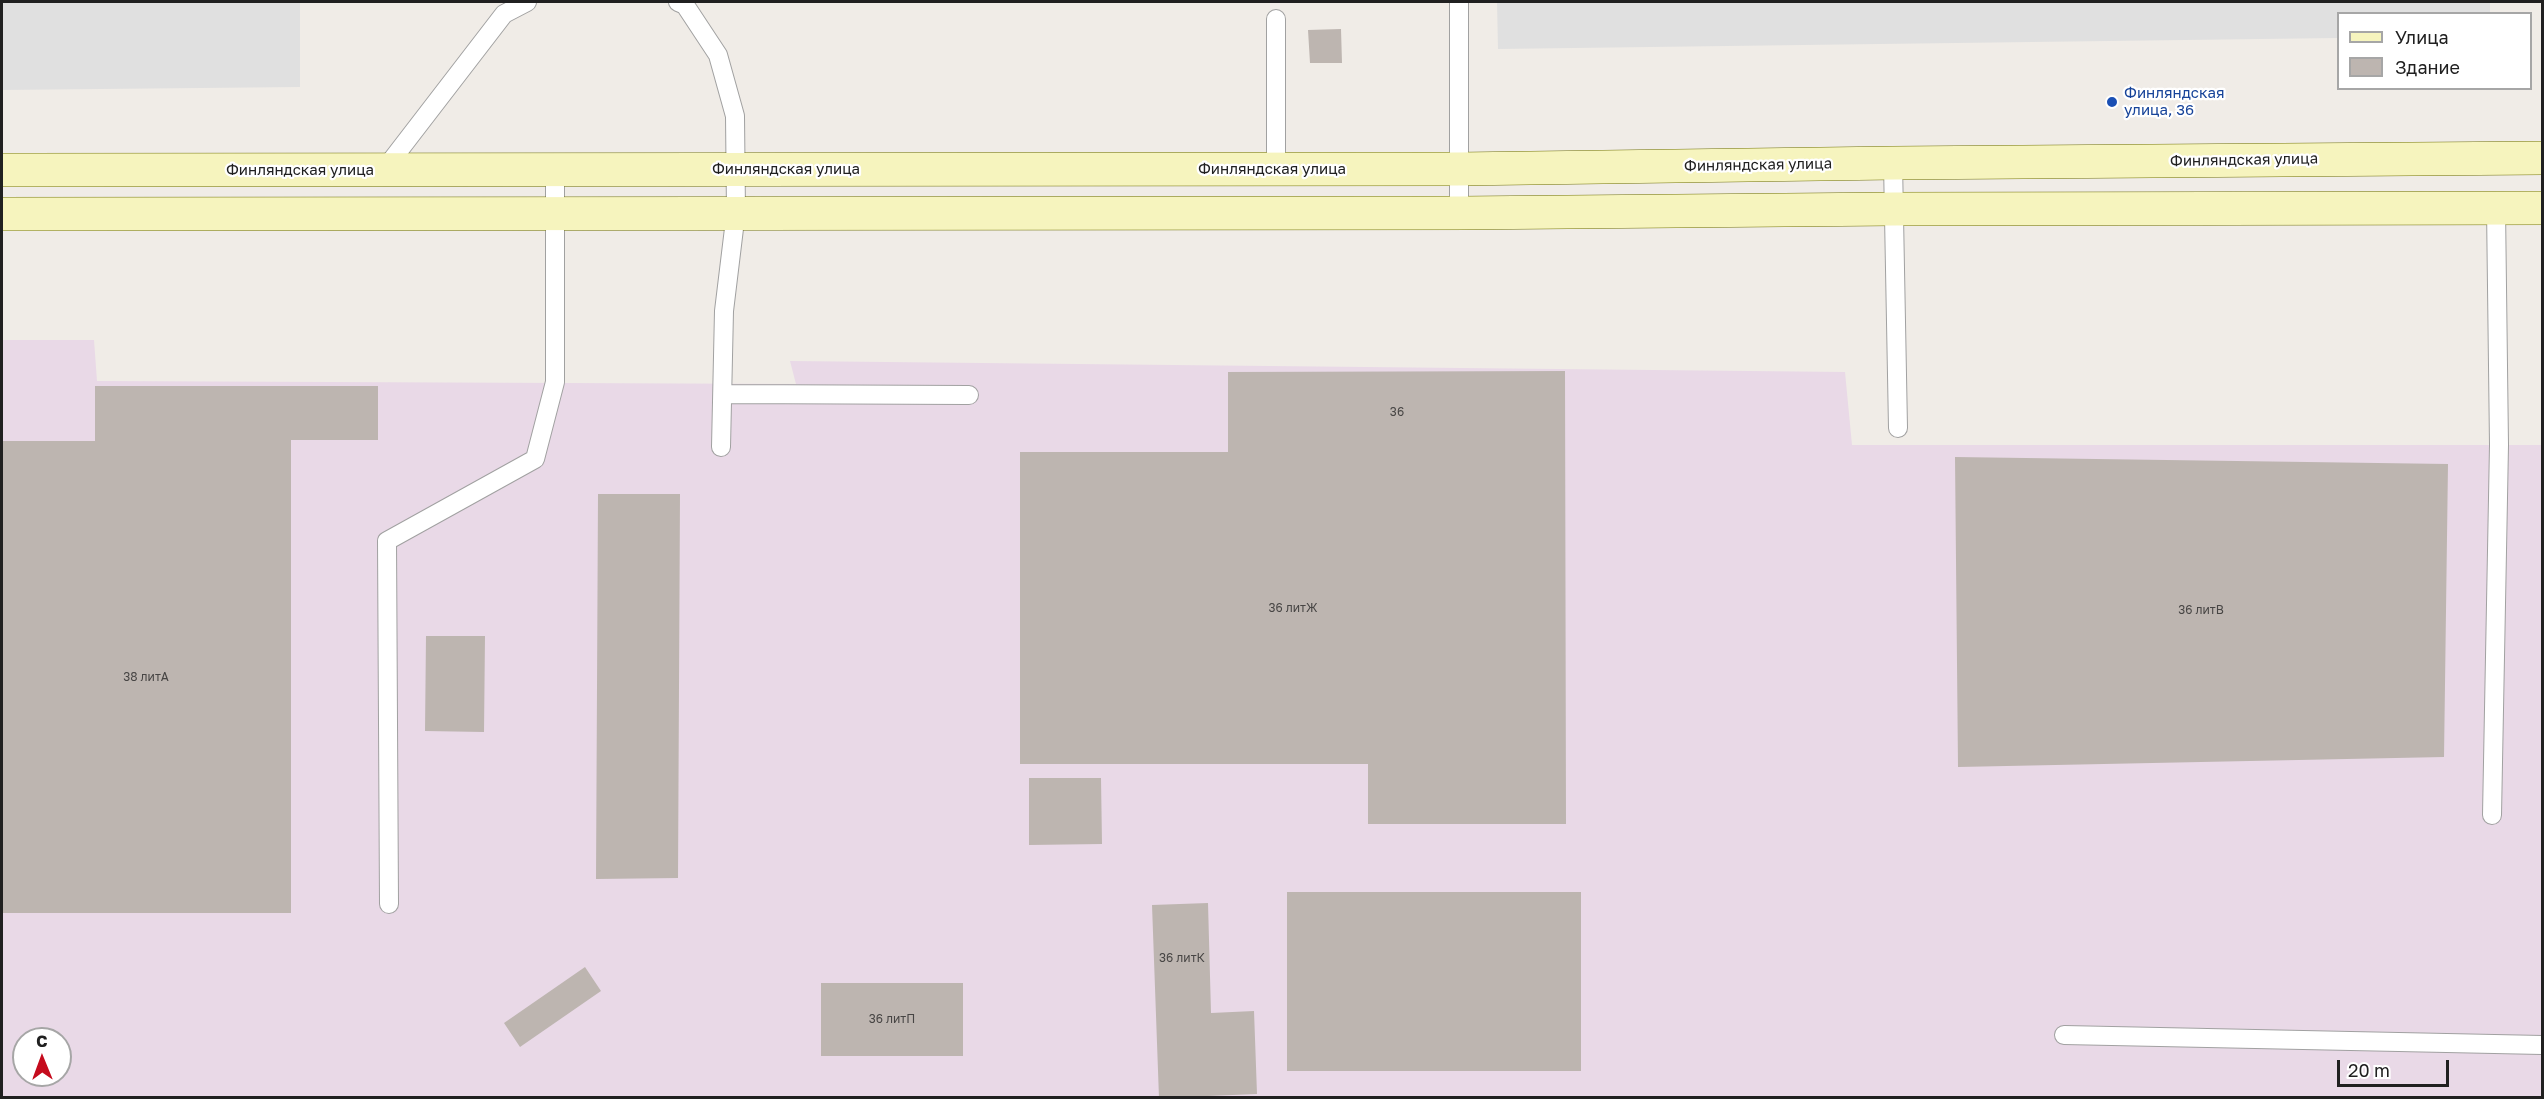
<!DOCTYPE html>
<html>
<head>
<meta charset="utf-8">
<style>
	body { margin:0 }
	#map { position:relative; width:2544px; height:1099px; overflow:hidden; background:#f0ece7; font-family:"Golos Text",sans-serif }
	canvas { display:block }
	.frame { position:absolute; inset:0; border:3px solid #202020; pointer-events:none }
	.legend { position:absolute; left:2337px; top:12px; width:195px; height:78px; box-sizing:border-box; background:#fff; border:2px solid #a6a6a6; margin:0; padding:8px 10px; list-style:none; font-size:18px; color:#202020 }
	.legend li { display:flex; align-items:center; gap:12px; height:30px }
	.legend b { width:30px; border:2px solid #a6a6a6 }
	.north { position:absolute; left:12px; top:1027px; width:60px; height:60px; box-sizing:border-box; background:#fff; border:2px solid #a6a6a6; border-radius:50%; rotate:359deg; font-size:16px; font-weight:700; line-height:24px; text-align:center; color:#202020 }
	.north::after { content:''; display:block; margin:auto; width:21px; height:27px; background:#c50b1d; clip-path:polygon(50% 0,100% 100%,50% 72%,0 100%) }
	.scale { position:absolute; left:2337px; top:1060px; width:112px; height:27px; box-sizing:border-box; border:3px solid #202020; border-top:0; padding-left:8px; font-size:18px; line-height:21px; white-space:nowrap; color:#202020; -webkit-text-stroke:4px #fff; paint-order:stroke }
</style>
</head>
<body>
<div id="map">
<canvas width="2544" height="1099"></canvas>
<div class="frame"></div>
<ul class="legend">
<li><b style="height:8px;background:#f6f4be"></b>Улица</li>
<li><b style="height:16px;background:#bdb5b0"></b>Здание</li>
</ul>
<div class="north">С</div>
<div class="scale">20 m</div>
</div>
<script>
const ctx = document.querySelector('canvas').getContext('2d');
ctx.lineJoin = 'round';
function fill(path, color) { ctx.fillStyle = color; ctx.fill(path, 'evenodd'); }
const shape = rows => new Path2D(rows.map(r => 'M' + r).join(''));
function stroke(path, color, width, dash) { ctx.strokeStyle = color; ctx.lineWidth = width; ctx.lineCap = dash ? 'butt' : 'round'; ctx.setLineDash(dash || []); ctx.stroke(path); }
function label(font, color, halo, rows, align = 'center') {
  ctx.font = font + ' "Golos Text",sans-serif'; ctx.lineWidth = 4.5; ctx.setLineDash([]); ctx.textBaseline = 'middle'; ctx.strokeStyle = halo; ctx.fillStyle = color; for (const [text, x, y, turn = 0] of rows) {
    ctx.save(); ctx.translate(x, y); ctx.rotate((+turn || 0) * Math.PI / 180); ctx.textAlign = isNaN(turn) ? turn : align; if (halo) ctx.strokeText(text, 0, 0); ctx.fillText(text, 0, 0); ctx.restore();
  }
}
const industrial = shape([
	[2,340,94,340,97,381,796,384,790,361,1845,372,1852,445,2542,445,2542,1097,2,1097],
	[24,1039,60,1039,60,1075,24,1075]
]);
const parking = shape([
	[2,2,300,2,300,87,2,90],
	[1497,2,2490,2,2490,13,2338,14,2338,38,1498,49]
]);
const building = shape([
	[1341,29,1342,63,1310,63,1308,30],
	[1565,371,1566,824,1368,824,1368,764,1020,764,1020,452,1228,452,1228,372],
	[95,386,378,386,378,440,291,440,291,913,2,913,2,441,95,441],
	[1955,457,2448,464,2444,757,1958,767],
	[598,494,680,494,678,878,596,879],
	[426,636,485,636,484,732,425,731],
	[1029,778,1101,778,1102,844,1029,845],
	[1287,892,1581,892,1581,1071,1287,1071],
	[1208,903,1211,1013,1254,1011,1257,1094,1159,1098,1152,905],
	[585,967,601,991,520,1047,504,1023],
	[821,983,963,983,963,1056,821,1056]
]);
const lane = shape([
	[678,2,685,5,718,55,735,116,736,212,724,311,721,447],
	[1276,19,1276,169],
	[1893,163,1898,428],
	[384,170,504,14,527,2],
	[1459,213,1459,2],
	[723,394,969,395],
	[2492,815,2499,445,2496,208],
	[389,904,387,541,535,459,555,382,555,170],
	[2064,1035,2542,1045]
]);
const secondary = shape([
	[2,170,1458,169,1893,163,2542,158],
	[2,214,1459,213,1893,209,2542,208]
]);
const markers = [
	[2112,102,6,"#1a4fb4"]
];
const numberNames = [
	["36",1397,412],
	["36 литЖ",1293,608],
	["36 литВ",2201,610],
	["38 литА",146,677],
	["36 литК",1182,958],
	["36 литП",892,1019]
];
const transitNames = [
	["Финляндская",2124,93],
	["улица, 36",2124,110]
];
const streetNames = [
	["Финляндская улица",2244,160,-1],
	["Финляндская улица",1758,165,-1],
	["Финляндская улица",786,169],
	["Финляндская улица",1272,169],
	["Финляндская улица",300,170]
];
fill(industrial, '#e9d9e7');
fill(parking, '#e0e0e0');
fill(building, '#bdb5b0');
stroke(lane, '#a1a1a1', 20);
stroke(secondary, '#72730b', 34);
stroke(lane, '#fff', 18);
stroke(secondary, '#f6f4be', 33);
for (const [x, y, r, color] of markers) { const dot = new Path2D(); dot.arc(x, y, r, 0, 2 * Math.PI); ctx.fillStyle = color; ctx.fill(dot); stroke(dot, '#fff', 2); }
label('12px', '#474544', null, numberNames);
label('15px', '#164399', '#fff', transitNames, 'left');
label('15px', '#202020', '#fff', streetNames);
</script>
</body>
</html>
